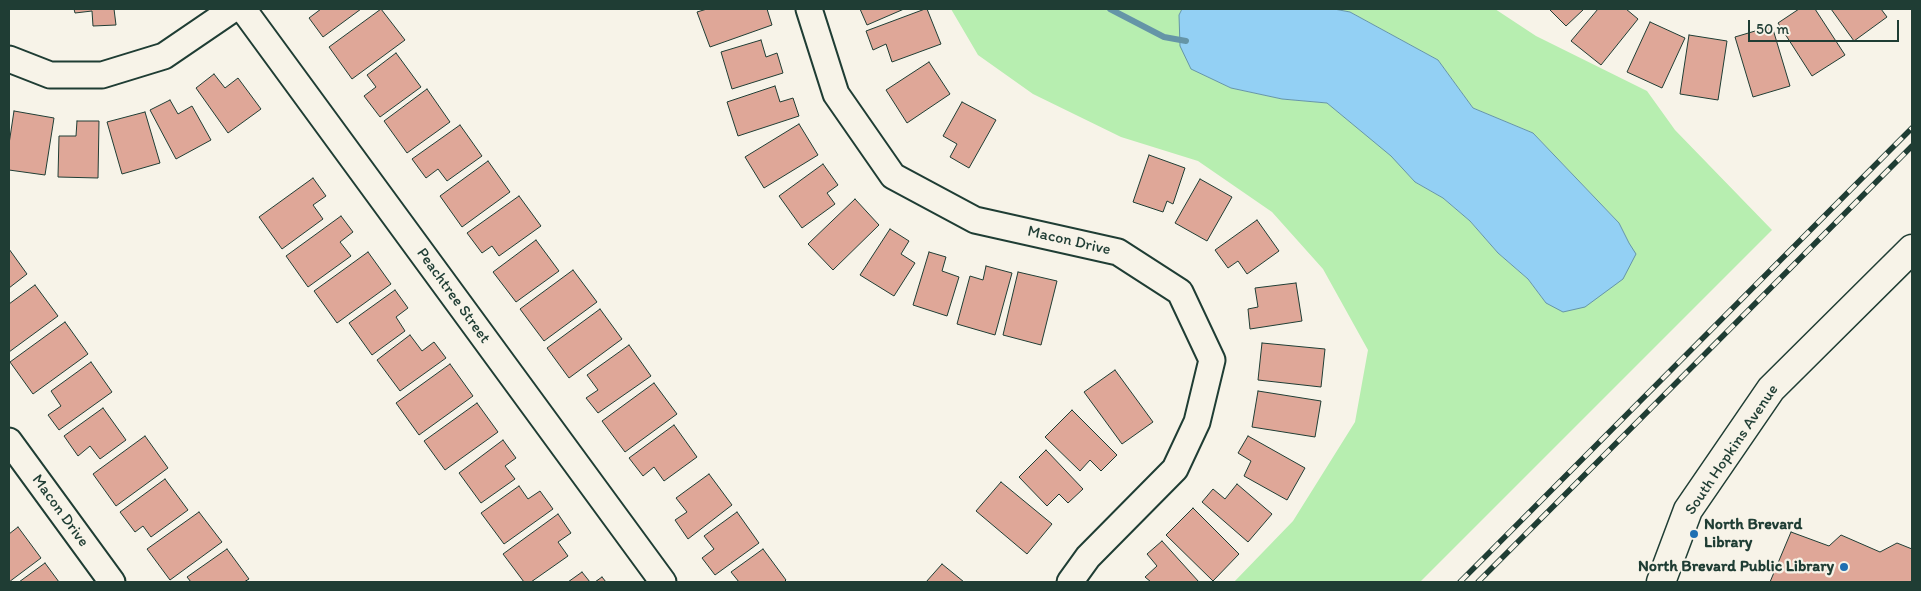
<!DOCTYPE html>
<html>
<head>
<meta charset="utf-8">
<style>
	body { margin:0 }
	#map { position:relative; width:1921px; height:591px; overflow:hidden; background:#f7f3e8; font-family:Itim,sans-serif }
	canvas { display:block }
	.frame { position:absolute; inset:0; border:10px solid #1f3d34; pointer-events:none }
	.scale { position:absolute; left:1748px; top:20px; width:151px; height:22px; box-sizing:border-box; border:2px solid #1f3d34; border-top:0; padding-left:6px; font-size:15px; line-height:18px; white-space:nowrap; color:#1f3d34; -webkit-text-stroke:4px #f7f3e8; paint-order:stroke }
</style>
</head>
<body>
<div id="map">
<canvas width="1921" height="591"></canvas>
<div class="frame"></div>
<div class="scale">50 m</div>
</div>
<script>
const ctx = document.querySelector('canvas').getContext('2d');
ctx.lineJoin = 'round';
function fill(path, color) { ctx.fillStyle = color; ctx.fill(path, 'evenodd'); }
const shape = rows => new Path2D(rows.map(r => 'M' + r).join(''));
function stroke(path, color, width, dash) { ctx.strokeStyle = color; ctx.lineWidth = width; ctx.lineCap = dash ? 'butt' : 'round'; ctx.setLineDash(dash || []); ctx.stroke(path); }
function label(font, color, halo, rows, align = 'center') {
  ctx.font = font + ' Itim,sans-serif'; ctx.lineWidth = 4.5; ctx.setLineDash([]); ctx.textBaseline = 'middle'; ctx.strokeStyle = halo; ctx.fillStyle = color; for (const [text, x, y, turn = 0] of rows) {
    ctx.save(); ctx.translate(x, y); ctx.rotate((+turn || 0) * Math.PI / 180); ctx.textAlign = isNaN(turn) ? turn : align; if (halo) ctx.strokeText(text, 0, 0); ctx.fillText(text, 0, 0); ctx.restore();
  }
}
const green = shape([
	[951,9,1182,9,1179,15,1192,69,1231,88,1282,99,1327,103,1392,156,1415,182,1443,198,1470,221,1498,253,1528,279,1546,303,1629,243,1619,223,1533,133,1473,108,1438,60,1350,12,1334,9,1495,9,1536,36,1647,91,1675,130,1772,230,1420,582,1234,582,1293,521,1355,422,1368,350,1323,269,1272,212,1198,161,1121,137,1033,94,978,55]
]);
const water = shape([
	[1182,9,1334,9,1350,12,1438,60,1473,108,1533,133,1619,223,1629,243,1636,254,1623,279,1585,307,1563,312,1546,303,1528,279,1498,253,1470,221,1443,198,1415,182,1391,156,1327,103,1282,99,1231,88,1191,69,1180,46,1179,15,1182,9]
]);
const stream = shape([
	[1110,9,1164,37,1186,41]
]);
const building = shape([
	[74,9,114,9,116,25,93,26,92,11,75,13,74,9],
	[321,9,361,9,323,37,309,18,321,9],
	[381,9,405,40,352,79,329,47,381,9],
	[707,9,767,9,772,25,710,47,697,12,707,9],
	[860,9,904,9,867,25,860,9],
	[925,9,927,9,941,44,892,62,886,44,873,50,866,31,925,9],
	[1549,9,1584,9,1566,26,1549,9],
	[1598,9,1626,9,1638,19,1601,65,1571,41,1598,9],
	[1799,9,1815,9,1845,55,1812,76,1778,23,1799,9],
	[1831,9,1881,9,1887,17,1854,41,1831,9],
	[1650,22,1685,38,1662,88,1627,72,1650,22],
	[1772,26,1790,86,1753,97,1735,37,1772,26],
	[1689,35,1727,41,1718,100,1680,94,1689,35],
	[761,40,766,57,777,53,783,73,732,89,721,52,761,40],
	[396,53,421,87,380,117,364,96,376,87,367,75,396,53],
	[929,62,950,94,907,123,886,90,929,62],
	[214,74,225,88,238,78,261,109,228,133,196,88,214,74],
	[775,86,780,102,793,98,799,116,738,136,727,102,775,86],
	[427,89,450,122,407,153,384,121,427,89],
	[170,100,178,114,192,106,211,140,176,159,150,110,170,100],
	[962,102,996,120,969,168,950,157,957,144,943,136,962,102],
	[14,111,54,118,45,175,9,170,9,144,14,111],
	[145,112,160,163,122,174,107,122,145,112],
	[77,121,99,121,98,178,58,177,59,136,76,136,77,121],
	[799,124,818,155,764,188,745,157,799,124],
	[460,125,482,156,447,181,438,169,426,178,412,159,460,125],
	[1149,155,1185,168,1173,204,1167,201,1163,212,1133,202,1149,155],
	[488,161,510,192,462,227,440,196,488,161],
	[823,164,838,185,827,193,835,204,802,228,779,196,823,164],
	[313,178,326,196,313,205,323,219,282,249,259,217,313,178],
	[1200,179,1232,197,1207,241,1175,223,1200,179],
	[519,196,541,226,499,256,492,246,482,253,467,233,519,196],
	[855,199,879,225,833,270,808,244,855,199],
	[341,216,353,232,340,242,351,256,308,287,286,256,341,216],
	[1257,220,1279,251,1247,274,1238,261,1228,268,1215,250,1257,220],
	[890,229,909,241,901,254,915,263,894,296,860,275,890,229],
	[536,240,559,271,516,302,493,272,536,240],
	[9,249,27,274,9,288,9,249],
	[368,252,391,284,337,323,314,291,368,252],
	[929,252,946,257,942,271,959,277,947,316,913,305,929,252],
	[986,266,1012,273,995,335,957,324,970,276,983,280,986,266],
	[573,270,597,302,544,341,520,309,573,270],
	[1018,272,1057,281,1041,345,1003,335,1018,272],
	[1296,283,1302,321,1250,329,1248,309,1258,307,1255,288,1296,283],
	[35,285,58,316,9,352,9,304,35,285],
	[395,290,408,308,396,317,405,331,372,355,349,323,395,290],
	[600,309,622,339,569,378,547,348,600,309],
	[65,322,88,354,33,394,10,362,65,322],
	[410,335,422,351,434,342,446,358,400,391,377,360,410,335],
	[1262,343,1325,349,1321,387,1258,380,1262,343],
	[629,345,651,376,598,413,586,398,598,390,587,375,629,345],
	[91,362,112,392,59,430,48,415,61,406,51,391,91,362],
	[450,364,473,396,419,435,396,403,450,364],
	[1115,370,1153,422,1122,444,1084,392,1115,370],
	[654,383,677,414,625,452,602,421,654,383],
	[1258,391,1321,401,1315,437,1252,427,1258,391],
	[477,403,498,432,445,470,424,441,477,403],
	[103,408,126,440,100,459,90,446,78,456,64,436,103,408],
	[1072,410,1117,455,1101,471,1090,460,1080,471,1045,437,1072,410],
	[674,425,697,457,664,481,654,467,643,476,629,458,674,425],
	[145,436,168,468,116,506,93,474,145,436],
	[1248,436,1305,468,1287,500,1244,476,1251,461,1238,453,1248,436],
	[503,440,516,458,505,466,515,479,481,503,459,473,503,440],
	[1046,450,1083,489,1068,503,1059,494,1047,506,1019,477,1046,450],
	[709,474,732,505,688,539,675,520,687,512,676,498,709,474],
	[165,479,188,510,151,537,143,526,135,532,120,512,165,479],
	[1001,482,1052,524,1027,554,976,511,1001,482],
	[1237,484,1272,514,1248,542,1202,502,1213,489,1225,499,1237,484],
	[519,486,528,499,540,491,553,509,504,544,481,513,519,486],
	[1193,508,1239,554,1213,581,1166,535,1193,508],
	[199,512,222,542,170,580,147,549,199,512],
	[737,512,759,543,715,575,702,558,714,549,704,536,737,512],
	[558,514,571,533,558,542,568,556,531,582,524,582,503,554,558,514],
	[18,527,41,558,9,582,9,534,18,527],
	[1791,532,1829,546,1841,535,1880,552,1897,543,1912,549,1912,582,1770,582,1791,532],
	[1162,541,1199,582,1151,582,1145,577,1157,566,1147,554,1162,541],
	[227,549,249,579,244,582,191,582,187,577,227,549],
	[763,549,786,580,784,582,739,582,731,572,763,549],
	[45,563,59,582,19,582,45,563],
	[942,564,964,582,926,582,942,564],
	[582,572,590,582,568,582,582,572],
	[602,577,606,582,595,582,602,577]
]);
const minor = shape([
	[243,9,663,582],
	[809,9,836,94,893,176,975,220,1118,252,1180,292,1212,360,1197,422,1175,469,1088,557,1070,582],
	[9,59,50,75,102,75,164,56,233,9],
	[9,441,112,582]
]);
const tertiary = shape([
	[1661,582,1688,510,1771,389,1912,249]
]);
const rail = shape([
	[1460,582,1912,128],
	[1478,582,1912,146]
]);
const markers = [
	[1694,534,5,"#1f6fb2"],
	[1844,567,5,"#1f6fb2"]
];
const streetNames = [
	["Macon Drive",1069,241,13],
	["Peachtree Street",453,296,54],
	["South Hopkins Avenue",1732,450,-56],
	["Macon Drive",60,511,54]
];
const poiNames = [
	["North Brevard",1704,525],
	["Library",1704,543],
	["North Brevard Public Library",1834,567,"right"]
];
fill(green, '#b7eeb0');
fill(water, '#93d0f4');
stroke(water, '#6595a7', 1);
stroke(stream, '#6595a7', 6);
fill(building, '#dfa798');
stroke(building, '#1f3d34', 1);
stroke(minor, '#1f3d34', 29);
stroke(tertiary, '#1f3d34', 31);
stroke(minor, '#f7f3e8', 25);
stroke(tertiary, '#f7f3e8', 28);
stroke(rail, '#1f3d34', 5.5);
stroke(rail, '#f7f3e8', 4, [11]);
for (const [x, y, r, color] of markers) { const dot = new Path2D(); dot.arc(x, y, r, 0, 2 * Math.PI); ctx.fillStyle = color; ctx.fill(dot); stroke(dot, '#f7f3e8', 2); }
label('16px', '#1f3d34', '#f7f3e8', streetNames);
label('bold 16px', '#1f3d34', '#f7f3e8', poiNames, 'left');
</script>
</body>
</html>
